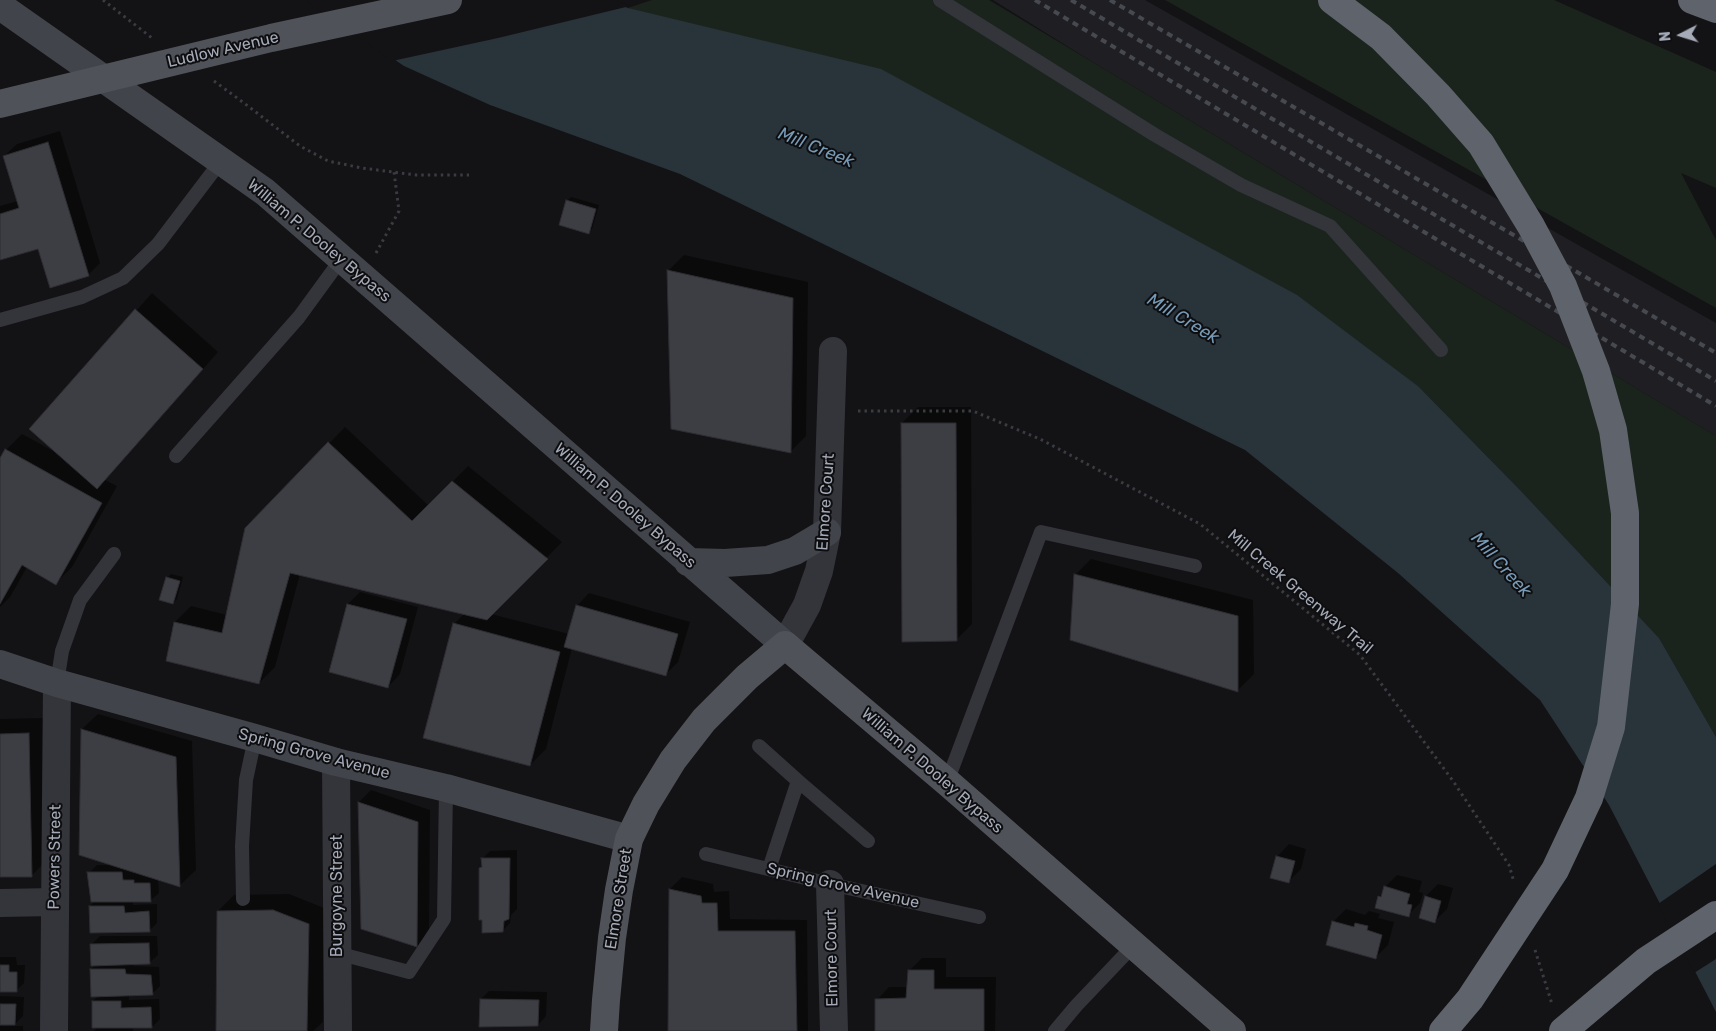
<!DOCTYPE html>
<html>
<head>
<meta charset="utf-8">
<style>
	body { margin:0 }
	#map { position:relative; width:1716px; height:1031px; overflow:hidden; background:#131315; font-family:Rubik,sans-serif }
	canvas { display:block }
	.north { position:absolute; left:1656px; top:10px; width:50px; height:50px; -webkit-text-stroke:4px #0e0e10; paint-order:stroke; rotate:265deg; font-size:14px; font-weight:700; line-height:20px; text-align:center; color:#a4aab7 }
	.north::after { content:''; display:block; margin:auto; width:18px; height:22px; background:#a4aab7; clip-path:polygon(50% 0,100% 100%,50% 72%,0 100%) }
</style>
</head>
<body>
<div id="map">
<canvas width="1716" height="1031"></canvas>
<div class="north">N</div>
</div>
<script>
const ctx = document.querySelector('canvas').getContext('2d');
ctx.lineJoin = 'round';
function fill(path, color) { ctx.fillStyle = color; ctx.fill(path, 'evenodd'); }
const shape = rows => new Path2D(rows.map(r => 'M' + r).join(''));
function stroke(path, color, width, dash) { ctx.strokeStyle = color; ctx.lineWidth = width; ctx.lineCap = dash ? 'butt' : 'round'; ctx.setLineDash(dash || []); ctx.stroke(path); }
function label(font, color, halo, rows, align = 'center') {
  ctx.font = font + ' Rubik,sans-serif'; ctx.lineWidth = 4; ctx.setLineDash([]); ctx.textBaseline = 'middle'; ctx.strokeStyle = halo; ctx.fillStyle = color; for (const [text, x, y, turn = 0] of rows) {
    ctx.save(); ctx.translate(x, y); ctx.rotate((+turn || 0) * Math.PI / 180); ctx.textAlign = isNaN(turn) ? turn : align; if (halo) ctx.strokeText(text, 0, 0); ctx.fillText(text, 0, 0); ctx.restore();
  }
}
const built = shape([
	[993,0,1145,0,1716,323,1716,436,1091,61]
]);
const green = shape([
	[652,0,989,0,1716,436,1716,737,1659,638,1521,491,1419,387,628,8],
	[1165,0,1554,0,1716,72,1716,188,1681,173,1716,240,1716,308]
]);
const water = shape([
	[307,0,608,0,628,8,881,69,1297,295,1419,387,1521,491,1659,638,1716,737,1716,1012,1609,805,1540,700,1398,573,1245,450,680,174,490,105,404,66]
]);
const pier = shape([
	[305,0,615,0,630,6,498,38,392,61],
	[1716,864,1716,959,1694,973,1658,904]
]);
const shadow = shape([
	[60,131,100,263,88,275,39,247,0,259,0,206,18,201,4,156,17,144],
	[571,197,599,205,592,229,588,232,567,201],
	[684,255,808,282,806,436,790,452,668,271],
	[152,293,218,352,105,480,117,486,72,567,56,583,27,567,10,597,0,607,0,461,6,450,22,434,57,453,31,429],
	[918,407,971,407,972,624,956,640,902,423],
	[345,427,429,506,468,466,562,542,491,614,569,634,577,606,589,593,690,622,678,662,666,674,572,648,546,749,530,765,454,624,465,613,300,574,275,667,259,683,175,622,191,606,227,615,247,529],
	[1091,559,1253,600,1254,674,1238,690,1071,639,1075,575],
	[171,574,183,577,177,599,173,603,167,578],
	[360,592,418,607,400,674,388,687,348,604],
	[98,714,192,741,196,870,180,885,158,879,159,893,150,901,133,901,133,905,157,904,157,923,149,931,90,906,95,901,89,873,97,865,111,865,82,729],
	[44,718,48,859,32,875,0,876,0,719],
	[371,790,430,810,429,934,417,946,363,928,359,802],
	[1289,844,1306,849,1301,869,1289,881,1277,857],
	[517,850,517,909,511,915,510,923,502,931,480,868,483,866,482,859,490,851],
	[1397,875,1422,881,1419,892,1423,893,1420,903,1408,915,1379,897,1383,892,1385,887],
	[682,877,713,884,714,892,729,891,730,919,807,920,808,1031,669,1031,670,889],
	[1438,884,1453,888,1447,909,1435,921,1426,896],
	[289,894,324,908,323,1022,313,1031,217,1031,218,911,234,895],
	[1346,909,1365,915,1369,911,1380,914,1378,918,1394,922,1388,945,1376,957,1333,922],
	[100,936,157,936,158,955,149,963,133,964,133,966,159,967,160,986,152,994,129,994,129,1000,159,999,160,1019,152,1027,133,1027,133,1031,94,1031,98,1027,93,1001,99,995,91,969,96,965,92,944],
	[0,957,16,957,17,965,25,965,24,983,16,991,0,991],
	[922,958,946,958,946,977,996,977,995,1031,877,1031,877,1000,889,987,908,987,910,970],
	[489,991,547,992,546,1016,538,1025,481,999],
	[0,996,24,997,23,1016,15,1024,0,1023],
	[0,1026,23,1026,23,1031,0,1031]
]);
const building = shape([
	[48,142,89,276,50,288,38,249,0,260,0,214,19,208,3,156,48,142],
	[566,200,596,209,589,234,559,225,566,200],
	[667,270,793,298,791,453,671,429,667,270],
	[135,309,203,369,97,489,29,429,135,309],
	[901,423,956,423,957,641,902,642,901,423],
	[328,442,412,521,452,481,548,559,487,620,290,573,259,684,166,661,174,622,222,633,245,528,328,442],
	[5,449,102,503,56,585,22,565,0,604,0,458,5,449],
	[1074,574,1238,616,1238,692,1070,640,1074,574],
	[166,577,180,581,173,604,159,600,166,577],
	[347,604,407,619,388,688,329,672,347,604],
	[576,605,678,634,666,676,564,647,576,605],
	[453,623,560,652,530,766,423,738,453,623],
	[81,729,176,757,180,887,79,855,81,729],
	[29,733,32,877,0,877,0,734,29,733],
	[358,802,418,822,417,947,361,929,358,802],
	[1276,856,1295,861,1289,883,1270,878,1276,856],
	[481,858,510,858,509,919,504,921,503,932,482,933,482,920,479,920,479,868,482,867,481,858],
	[87,872,122,872,123,880,134,880,134,883,150,883,151,902,91,902,87,872],
	[1384,886,1410,894,1407,904,1412,905,1409,917,1375,908,1378,896,1381,897,1384,886],
	[669,889,701,896,702,903,717,903,718,931,795,931,797,1031,668,1031,669,889],
	[1425,896,1441,901,1435,923,1419,918,1425,896],
	[89,906,124,906,125,913,149,911,150,932,90,933,89,906],
	[273,910,309,924,307,1031,216,1031,217,911,273,910],
	[1332,921,1354,927,1355,923,1368,926,1367,930,1382,935,1376,959,1326,945,1332,921],
	[149,943,150,964,91,966,90,944,149,943],
	[0,965,9,965,9,972,17,972,17,992,0,992,0,965],
	[90,969,125,969,126,974,151,975,153,995,91,997,90,969],
	[908,970,934,970,934,989,984,989,984,1031,875,1031,875,999,906,998,908,970],
	[480,999,539,1000,538,1026,479,1027,480,999],
	[92,1001,121,1001,121,1008,151,1007,152,1028,92,1028,92,1001],
	[0,1004,16,1004,15,1025,0,1025,0,1004]
]);
const path = shape([
	[103,0,152,38],
	[214,81,244,103,300,146,328,161,362,168,416,175,469,175],
	[376,253,399,211,394,172],
	[858,411,973,411,1040,439,1200,524,1360,655,1453,781,1509,865,1514,882],
	[1535,950,1552,1004]
]);
const service = shape([
	[940,0,1155,135,1241,185,1330,226,1441,350],
	[0,320,82,297,123,278,158,244,221,161],
	[176,456,299,317,342,258],
	[57,683,62,651,80,600,114,554],
	[759,746,798,781,769,869],
	[798,781,868,841],
	[947,782,1041,532,1195,566],
	[706,854,830,884,979,917],
	[243,899,242,846,246,780,255,738],
	[337,953,409,972,444,919,446,788],
	[1055,1031,1076,1006,1133,946]
]);
const minor = shape([
	[785,645,807,605,819,571,827,532,833,351],
	[336,762,338,1031],
	[830,884,834,1031],
	[0,903,54,902],
	[54,1031,57,683]
]);
const secondary = shape([
	[0,6,265,192,785,645],
	[688,562,725,563,768,560,795,551,827,532],
	[0,664,57,683,255,738,336,762,446,788,629,839]
]);
const primary = shape([
	[604,1031,606,1000,612,938,619,890,629,839,646,804,673,760,704,720,747,677,785,645,947,782,1232,1031]
]);
const motorway = shape([
	[1692,0,1716,9],
	[1563,1031,1646,961,1716,915]
]);
const rail = shape([
	[1035,0,1716,406],
	[1071,0,1716,381],
	[1110,0,1716,353]
]);
const primaryBridge = shape([
	[0,104,271,38,448,0]
]);
const motorwayBridge = shape([
	[1332,0,1381,37,1438,95,1481,144,1531,226,1563,286,1596,371,1613,430,1625,513,1625,604,1611,727,1589,798,1555,870,1470,999,1443,1031]
]);
const streetNames = [
	["Ludlow Avenue",223,50,-13],
	["William P. Dooley Bypass",319,241,40],
	["Elmore Court",826,502,-86],
	["William P. Dooley Bypass",625,506,41],
	["Mill Creek Greenway Trail",1300,592,40],
	["Spring Grove Avenue",314,754,15],
	["William P. Dooley Bypass",932,771,41],
	["Powers Street",55,857,-89],
	["Spring Grove Avenue",843,886,13],
	["Burgoyne Street",337,896,-90],
	["Elmore Street",619,899,-81],
	["Elmore Court",832,958,-91]
];
const waterNames = [
	["Mill Creek",816,148,22],
	["Mill Creek",1183,319,31],
	["Mill Creek",1501,565,48]
];
fill(built, '#1f1f23');
fill(green, '#1b241c');
fill(water, '#28333a');
fill(pier, '#131315');
fill(shadow, '#0007');
fill(building, '#3d3e43');
stroke(building, '#2d2d32', 1);
stroke(path, '#3a3c42', 3, [2.5, 4]);
stroke(service, '#34353b', 14);
stroke(minor, '#34353b', 28);
stroke(secondary, '#42444b', 28);
stroke(primary, '#50525a', 28);
stroke(motorway, '#5f636c', 28);
stroke(rail, '#474950', 4, [6, 5]);
stroke(primaryBridge, '#50525a', 28);
stroke(motorwayBridge, '#5f636c', 28);
label('16px', '#a4aab7', '#0e0e10', streetNames);
label('italic 18px', '#779ab6', '#0e0e10', waterNames);
</script>
</body>
</html>
